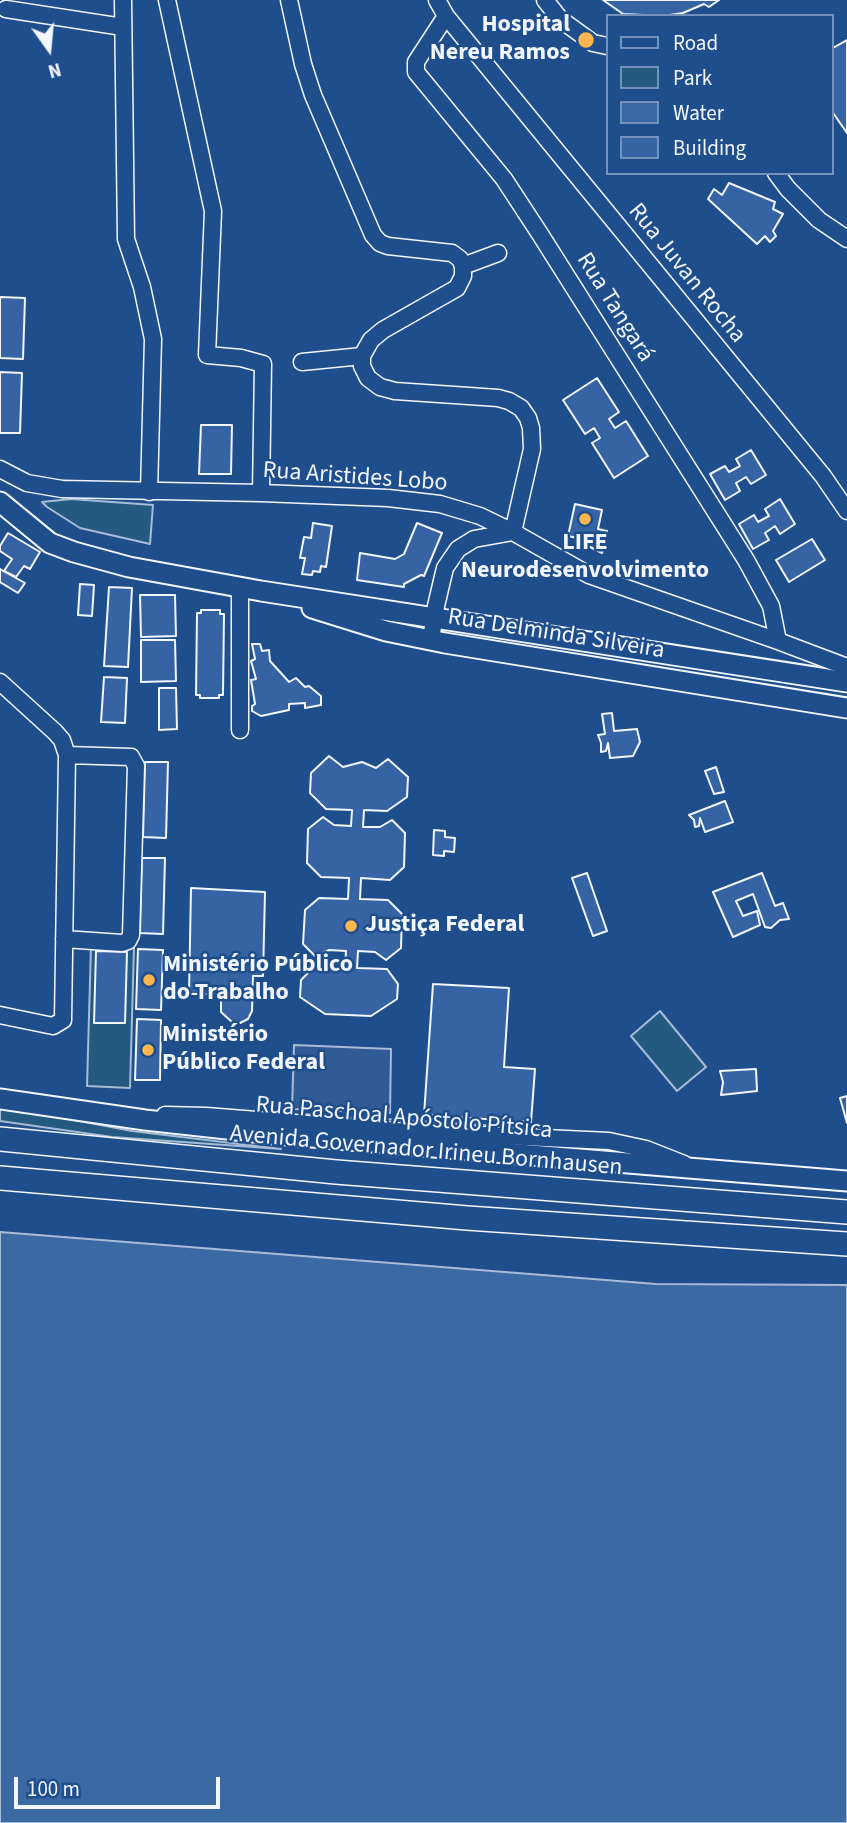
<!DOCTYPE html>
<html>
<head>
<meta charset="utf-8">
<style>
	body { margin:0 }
	#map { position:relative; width:847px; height:1823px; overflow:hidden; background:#1f4e8c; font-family:"Source Sans 3",sans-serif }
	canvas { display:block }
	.legend { position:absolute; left:606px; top:14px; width:228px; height:161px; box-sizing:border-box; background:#1f4e8c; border:2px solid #7391ba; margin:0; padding:9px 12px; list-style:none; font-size:21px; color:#f2f6ff }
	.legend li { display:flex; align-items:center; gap:14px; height:35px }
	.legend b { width:35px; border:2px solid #7391ba }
	.north { position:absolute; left:14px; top:14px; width:70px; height:70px; -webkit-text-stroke:5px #1f4e8c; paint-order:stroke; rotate:165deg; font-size:19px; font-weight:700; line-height:28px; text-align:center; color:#f2f6ff }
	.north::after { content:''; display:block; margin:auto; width:24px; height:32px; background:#f2f6ff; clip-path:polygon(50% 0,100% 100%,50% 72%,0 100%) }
	.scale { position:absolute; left:14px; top:1777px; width:206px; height:32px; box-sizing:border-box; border:4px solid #f2f6ff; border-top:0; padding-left:9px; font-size:21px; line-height:24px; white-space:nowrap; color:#f2f6ff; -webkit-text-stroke:5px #1f4e8c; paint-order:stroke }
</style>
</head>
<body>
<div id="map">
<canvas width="847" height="1823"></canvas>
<ul class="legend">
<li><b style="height:9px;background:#1f4e8c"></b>Road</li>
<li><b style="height:19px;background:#245a82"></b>Park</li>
<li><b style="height:19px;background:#3b69a3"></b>Water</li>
<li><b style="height:19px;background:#3563a3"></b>Building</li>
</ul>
<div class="north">N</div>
<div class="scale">100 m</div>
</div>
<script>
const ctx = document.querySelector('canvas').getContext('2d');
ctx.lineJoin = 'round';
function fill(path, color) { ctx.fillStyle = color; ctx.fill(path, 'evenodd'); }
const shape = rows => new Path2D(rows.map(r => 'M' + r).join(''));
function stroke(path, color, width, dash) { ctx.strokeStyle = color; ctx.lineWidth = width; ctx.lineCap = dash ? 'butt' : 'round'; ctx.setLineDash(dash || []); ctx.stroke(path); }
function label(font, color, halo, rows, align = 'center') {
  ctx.font = font + ' "Source Sans 3",sans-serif'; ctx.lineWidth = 5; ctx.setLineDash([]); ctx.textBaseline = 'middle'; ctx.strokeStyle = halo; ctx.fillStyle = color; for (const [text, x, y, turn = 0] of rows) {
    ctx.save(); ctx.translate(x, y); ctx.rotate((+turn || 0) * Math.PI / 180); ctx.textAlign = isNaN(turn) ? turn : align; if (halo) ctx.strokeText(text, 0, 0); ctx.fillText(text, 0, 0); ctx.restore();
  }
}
const green = shape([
	[71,499,153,505,150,544,80,528,47,507,42,502,71,499],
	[91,946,134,947,130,1088,87,1086,91,946],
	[660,1011,706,1067,677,1091,631,1036,660,1011],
	[0,1109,27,1111,132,1131,281,1149,112,1137,0,1121,0,1109]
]);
const parking = shape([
	[294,1045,391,1049,390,1113,292,1109,294,1045],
	[301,1114,532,1128,537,1135,300,1120,301,1114]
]);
const water = shape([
	[0,1232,656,1284,847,1285,847,1823,0,1823,0,1232]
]);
const building = shape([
	[603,0,719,0,709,7,704,4,683,13,663,16,623,14,603,0],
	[847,40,847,133,831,110,831,49,847,40],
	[729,183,775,202,773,209,783,214,773,231,776,236,770,242,765,236,757,244,708,199,714,189,722,195,729,183],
	[0,297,25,298,23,359,0,358,0,297],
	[0,372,22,373,20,433,0,433,0,372],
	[597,378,619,412,609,419,615,428,626,421,648,456,614,478,592,443,600,438,594,428,585,434,563,400,597,378],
	[201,425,232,425,231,474,199,474,201,425],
	[751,450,766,475,751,484,746,477,736,483,740,491,725,500,710,474,725,466,729,472,740,466,736,459,751,450],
	[780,499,795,524,780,534,775,526,765,533,769,540,753,549,739,524,754,515,758,522,769,516,765,509,780,499],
	[575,504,602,510,598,529,607,531,602,553,586,545,587,540,568,536,575,504],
	[313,523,332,526,326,567,321,566,320,572,313,571,312,575,302,574,305,558,300,558,304,537,311,538,313,523],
	[417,523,442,533,424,576,421,575,404,584,404,587,357,580,360,553,395,559,404,554,417,523],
	[8,533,40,552,30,569,24,566,16,577,4,571,12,559,0,551,0,546,8,533],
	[812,539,825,560,789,582,776,560,812,539],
	[0,569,25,583,18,593,0,582,0,569],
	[80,584,94,585,92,616,78,615,80,584],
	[109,587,132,588,128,667,104,666,109,587],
	[140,595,175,595,176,636,141,637,140,595],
	[201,610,220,610,220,614,224,614,223,695,219,695,219,698,200,698,200,695,196,695,197,613,201,613,201,610],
	[141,640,175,640,176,681,141,682,141,640],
	[252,644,260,644,262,651,269,650,270,661,281,673,289,682,296,678,305,687,309,686,321,696,321,705,305,708,305,703,289,704,289,710,261,716,252,711,252,706,255,704,251,680,256,679,251,661,255,659,252,644],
	[104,677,127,678,125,723,101,722,104,677],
	[159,688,176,688,177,729,159,730,159,688],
	[612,713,614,731,637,729,640,742,633,756,610,758,608,743,606,751,601,752,601,743,598,735,605,734,602,714,612,713],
	[329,756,343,767,362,762,376,768,388,759,408,777,407,797,387,811,364,810,363,827,380,827,392,820,405,833,404,867,390,880,361,878,360,899,388,900,402,914,401,948,386,960,375,952,358,951,357,968,387,969,398,984,397,999,371,1016,325,1014,300,997,301,980,315,966,345,968,346,951,329,950,316,957,303,944,305,910,319,898,348,899,349,878,321,877,307,863,308,829,323,817,334,825,351,826,352,810,326,809,310,793,311,773,329,756],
	[145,762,168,762,166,838,143,837,145,762],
	[716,767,724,792,714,794,705,771,716,767],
	[725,801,733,822,705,832,700,818,699,826,695,827,694,820,689,815,725,801],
	[434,830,445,831,445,837,455,838,454,852,444,851,444,856,433,855,434,830],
	[142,858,165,858,163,934,140,933,142,858],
	[587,873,607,931,593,936,572,878,587,873],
	[762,873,775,906,783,903,789,919,780,920,771,928,765,927,753,894,736,901,743,916,757,911,760,925,733,937,713,892,762,873],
	[191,888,265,892,263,976,253,976,252,1011,248,1019,240,1023,232,1022,221,1012,221,994,189,994,191,888],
	[138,949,163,950,161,1010,136,1009,138,949],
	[96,951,127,952,125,1023,94,1023,96,951],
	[433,984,509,988,504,1067,535,1069,531,1122,424,1115,433,984],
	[137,1019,161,1020,160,1080,135,1080,137,1019],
	[756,1069,757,1091,721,1095,723,1082,720,1071,756,1069],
	[847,1096,847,1123,840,1098,847,1096]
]);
const minor = shape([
	[123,0,126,239,142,287,153,339,149,492],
	[167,0,213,211,207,355,241,358,263,364,261,493],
	[289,0,303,64,313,95,373,235,380,243,388,246,452,253,460,259,463,266,463,276,457,288,383,330,371,340,362,356,362,366,368,378,380,387,395,391,498,398,509,401,521,408,528,418,531,428,532,449,513,532,474,539,458,549,445,568,436,606,431,640],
	[437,0,446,16,823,476,847,511],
	[545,0,560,19,593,43,607,46],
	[6,9,123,27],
	[446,16,416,62,416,72,504,179,540,234,746,560,771,606,778,641],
	[776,173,788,189,819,220,847,239],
	[463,266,498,253],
	[302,362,362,356],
	[0,469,27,483,62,489,261,493,388,498,440,504,480,516,513,532,589,575,778,641,847,667],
	[0,682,55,732,62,740,67,755,63,1020,53,1026,0,1015],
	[240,730,240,587],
	[64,939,122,943,128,941,131,935,136,766,131,757,67,755],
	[165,1115,206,1116,397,1131,609,1141,646,1149,684,1164]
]);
const major = shape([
	[0,502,50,543,74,552,129,567,261,591,847,682],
	[312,608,386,631,445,643,847,708],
	[0,1099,145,1120,263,1133,847,1181]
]);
const highway = shape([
	[0,1139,336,1172,847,1212],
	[0,1178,467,1218,847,1244]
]);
const markers = [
	[586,40,9,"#ffb74d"],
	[585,519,7,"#ffb74d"],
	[351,926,7,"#ffb74d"],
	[149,980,7,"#ffb74d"],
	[148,1050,7,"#ffb74d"]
];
const poiNames = [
	["Hospital",570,26,"right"],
	["Nereu Ramos",570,54,"right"],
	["LIFE",585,544,"center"],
	["Neurodesenvolvimento",585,572,"center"],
	["Justiça Federal",365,926],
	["Ministério Público",163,966],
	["do Trabalho",163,994],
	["Ministério",162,1036],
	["Público Federal",162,1064]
];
const streetNames = [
	["Rua Juvan Rocha",686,274,51],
	["Rua Tangará",614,308,58],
	["Rua Aristides Lobo",355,478,4],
	["Rua Delminda Silveira",556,635,9],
	["Rua Paschoal Apóstolo Pítsica",404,1119,5],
	["Avenida Governador Irineu Bornhausen",426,1152,5]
];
fill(green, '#245a82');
stroke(green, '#a8bbd7', 2);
fill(parking, '#305b95');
stroke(parking, '#a8bbd7', 2);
fill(water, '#3b69a3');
stroke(water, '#a8bbd7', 2);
fill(building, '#3563a3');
stroke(building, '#f2f6ff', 2);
stroke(minor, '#f2f6ff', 19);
stroke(major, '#f2f6ff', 23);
stroke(highway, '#f2f6ff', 26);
stroke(minor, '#1f4e8c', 16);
stroke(major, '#1f4e8c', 19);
stroke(highway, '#1f4e8c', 23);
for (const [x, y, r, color] of markers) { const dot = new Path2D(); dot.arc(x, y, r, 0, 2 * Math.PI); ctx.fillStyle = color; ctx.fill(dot); stroke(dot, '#1f4e8c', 2.5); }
label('bold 24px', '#f2f6ff', '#1f4e8c', poiNames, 'left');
label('24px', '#f2f6ff', '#1f4e8c', streetNames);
</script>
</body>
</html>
